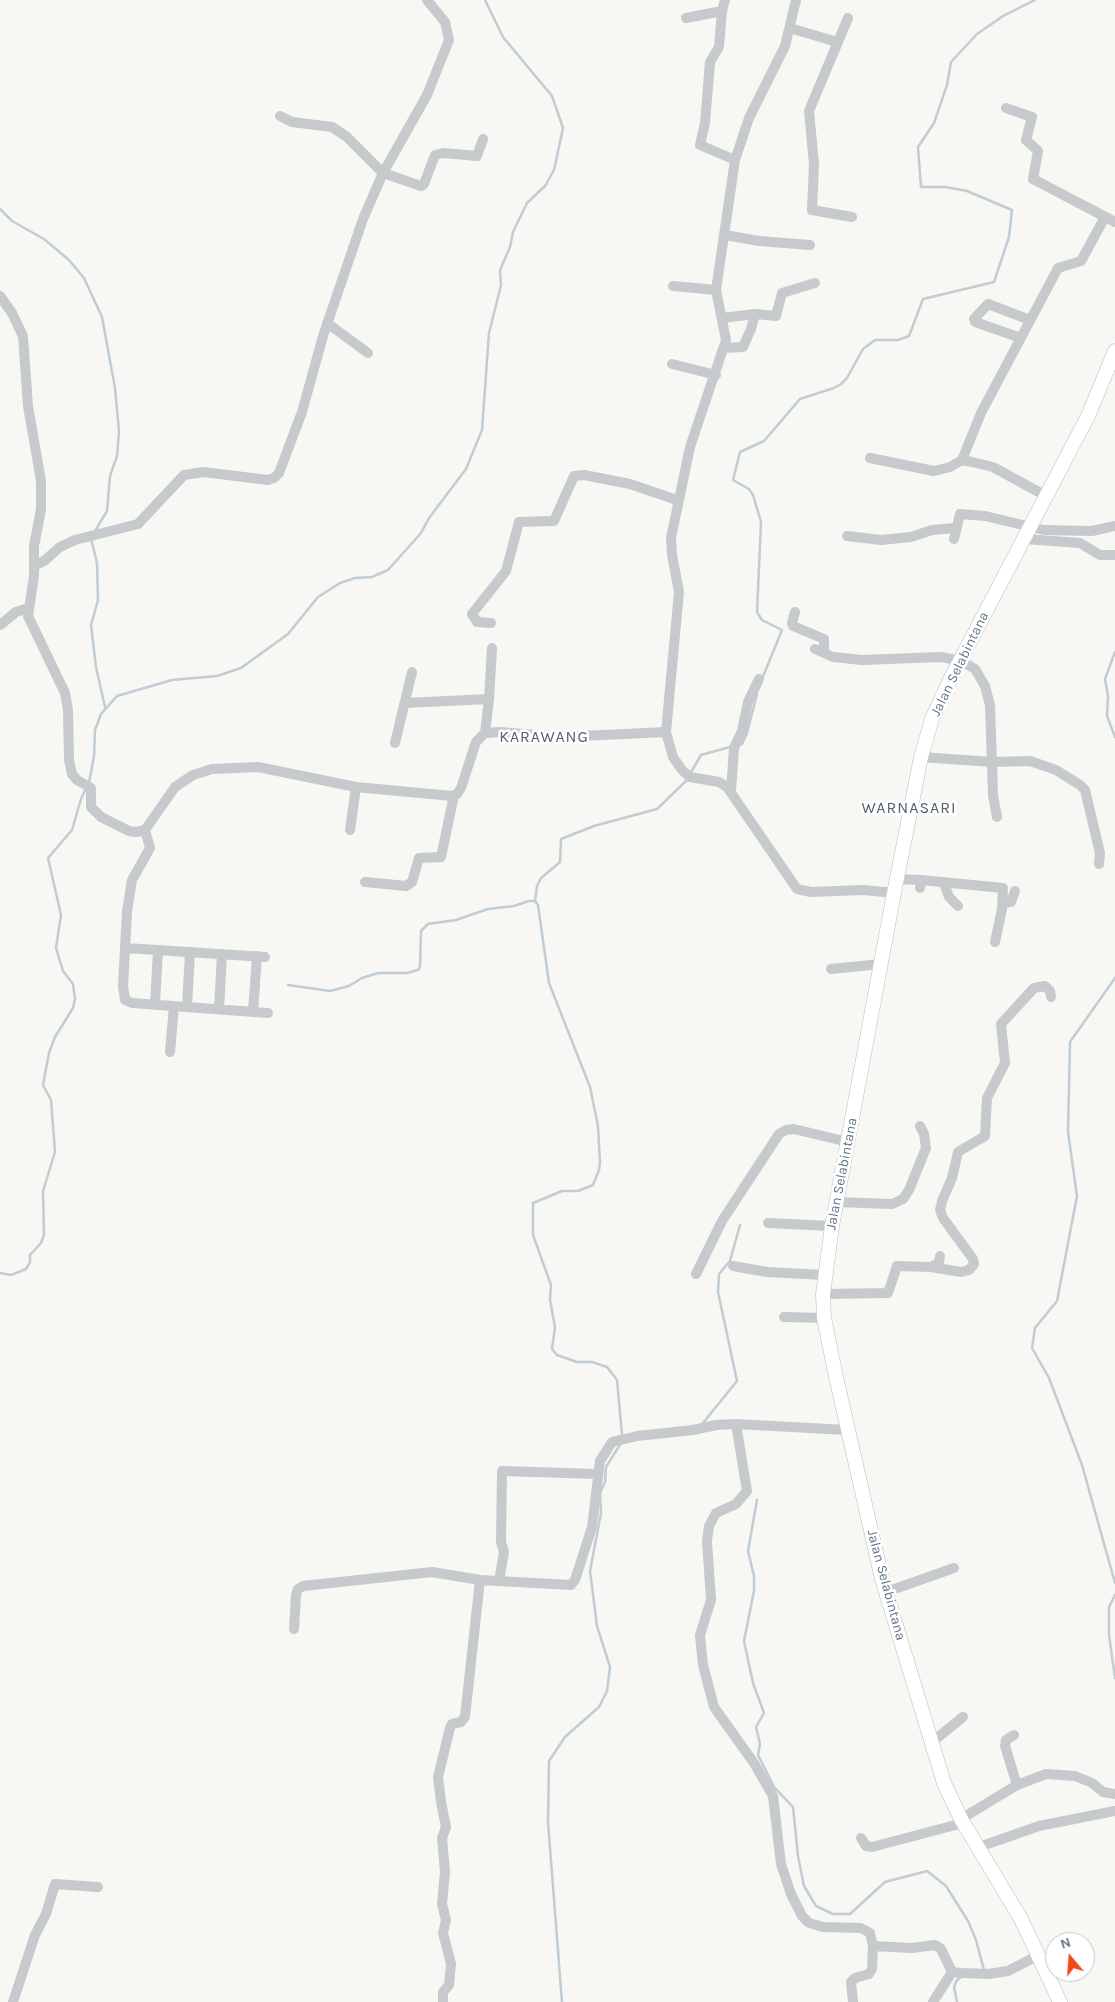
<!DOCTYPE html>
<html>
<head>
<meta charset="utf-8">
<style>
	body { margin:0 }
	#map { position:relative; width:1115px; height:2002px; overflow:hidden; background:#f7f7f4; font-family:Karla,sans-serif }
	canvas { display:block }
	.north { position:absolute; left:1045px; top:1932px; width:50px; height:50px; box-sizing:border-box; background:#fff; border:1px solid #c1c9cf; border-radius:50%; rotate:342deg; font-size:14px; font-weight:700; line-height:20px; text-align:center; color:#637887 }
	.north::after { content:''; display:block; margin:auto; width:18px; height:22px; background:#f24719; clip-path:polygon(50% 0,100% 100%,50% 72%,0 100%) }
</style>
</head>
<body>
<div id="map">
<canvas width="1115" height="2002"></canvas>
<div class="north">N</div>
</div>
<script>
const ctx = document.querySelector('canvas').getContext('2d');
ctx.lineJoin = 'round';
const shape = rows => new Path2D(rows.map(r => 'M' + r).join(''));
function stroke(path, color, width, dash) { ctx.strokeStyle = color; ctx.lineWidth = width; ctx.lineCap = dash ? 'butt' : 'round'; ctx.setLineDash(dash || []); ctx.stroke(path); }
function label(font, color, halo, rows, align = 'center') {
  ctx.font = font + ' Karla,sans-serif'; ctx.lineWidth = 5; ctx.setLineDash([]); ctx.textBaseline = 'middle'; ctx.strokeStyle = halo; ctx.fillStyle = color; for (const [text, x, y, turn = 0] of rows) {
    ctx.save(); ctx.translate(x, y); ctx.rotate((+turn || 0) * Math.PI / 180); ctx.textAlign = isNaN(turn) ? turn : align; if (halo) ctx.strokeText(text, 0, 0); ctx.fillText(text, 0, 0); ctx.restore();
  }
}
const stream = shape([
	[0,209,12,221,44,239,69,260,84,278,102,317,115,388,119,431,117,456,110,476,107,511,95,531],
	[91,538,97,563,98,600,91,625,96,667,105,707],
	[1115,652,1105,679,1108,696,1107,716,1115,737],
	[762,679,782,630,762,620,757,612,761,522,753,495,749,489,733,480,740,452,764,441,800,399,834,388,841,384,847,378,863,349,875,340,898,340,909,336,923,299,994,282,1009,237,1012,210,967,191,945,187,921,187,918,147,934,123,947,85,951,62,977,34,1003,16,1035,0],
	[738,745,742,744,747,733,757,694],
	[690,774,701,755,730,747],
	[89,783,94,756,95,730,101,714,117,696,172,680,217,676,241,668,288,634,318,597,340,583,355,578,372,577,388,570,421,533,429,518,466,469,482,430,489,333,501,285,500,270,510,247,513,232,527,203,545,186,554,170,563,128,552,96,503,37,485,0],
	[535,901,537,886,541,878,560,862,561,839,594,826,657,809,688,779],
	[1115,978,1070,1042,1068,1132,1077,1196,1057,1301,1035,1328,1032,1348,1049,1378,1082,1465,1115,1583],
	[288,985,330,991,349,986,362,978,378,973,407,973,418,970,420,967,421,931,428,924,456,920,488,909,514,906,529,901,535,901,538,905,549,983,590,1087,598,1126,600,1162,599,1170,593,1185,578,1191,562,1191,533,1203,533,1235,551,1285,550,1300,555,1327,552,1349,557,1355,577,1362,592,1362,607,1367,617,1380,622,1435],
	[0,1273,11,1275,26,1269,30,1262,30,1255,41,1243,44,1235,43,1191,55,1152,51,1100,43,1085,49,1053,55,1037,73,1008,75,999,73,984,63,971,56,948,61,915,48,858,72,830,81,799,86,788],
	[703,1423,737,1381,718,1292,719,1274,730,1261,740,1225],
	[757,1500,748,1551,754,1576,754,1591,744,1641,753,1683,764,1713,756,1727,760,1744,758,1755,774,1787,793,1807,798,1856,804,1886,816,1906,833,1914,850,1914,885,1882,927,1871,946,1886,968,1921,976,1940,984,1970],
	[1115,1595,1109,1607,1109,1635,1115,1678],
	[562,2002,548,1822,549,1761,565,1737,599,1707,607,1691,610,1667,597,1626,590,1571,601,1513,600,1493,605,1482,606,1467,621,1443],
	[957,2002,954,1987,957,1980,963,1976]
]);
const street = shape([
	[725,0,722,11,719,47,710,62,705,123,700,145,735,160],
	[796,0,785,46,749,118,735,160,716,290,726,340,690,447,671,538,672,555,679,592,666,732,673,757,682,770,690,777,719,782,727,787,797,889,811,892,863,890,894,893],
	[686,18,722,11],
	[848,18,809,111,814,164,812,210,852,217],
	[790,28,837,42],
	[1006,108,1032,117,1026,140,1038,151,1033,179,1115,222],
	[280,116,292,122,332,127,347,137,383,173,421,186,424,184,435,155,443,153,477,156,483,139],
	[725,235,759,241,810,245],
	[673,286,716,290],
	[0,296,12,313,23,336,28,406,41,481,41,509,34,546,34,576,28,616,65,693,68,710,69,760,72,774,77,780,91,788,91,807,101,817,129,831,136,832,145,830,175,787,193,775,212,769,258,767,356,787,452,796,457,794,461,788,476,742,485,733,500,732,560,737,666,732],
	[722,318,755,314],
	[327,323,368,353],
	[1021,338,975,322,974,319,988,304,1030,320],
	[724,348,743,347,751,329,755,314,776,316,782,293,815,283],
	[672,364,716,375],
	[870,458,934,471,950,467,962,460,972,462,993,467,1046,496],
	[962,460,981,413,1058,268,1081,261,1105,217],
	[847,536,881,540,911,537,932,530,955,528],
	[954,539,960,514,985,516,1044,530,1092,531,1115,526],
	[1025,539,1080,543,1100,555,1115,555],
	[34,566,44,561,60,547,75,540,138,524,184,475,203,472,268,480,274,478,279,473,302,412,323,336,363,219,383,173,427,95,449,40,445,22,427,0],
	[795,612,792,623,793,626,824,639,824,652],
	[491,623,477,622,472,614,506,571,519,522,554,521,574,476,584,475,630,484,677,500],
	[0,625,16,612,28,608],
	[815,649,833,657,862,660,941,657,961,661,975,669,985,686,990,705,993,795,997,817],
	[405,703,489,699],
	[485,733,489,699,492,648],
	[395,743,412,672],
	[921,757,992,762,1030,761,1056,770,1080,785,1085,790,1100,853,1099,864],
	[731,791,734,748,742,731,748,702,759,679],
	[145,830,150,848,132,880,127,911,123,986,125,1000,132,1003,268,1013],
	[350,830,356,787],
	[897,879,921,880,920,888],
	[921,880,1003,888,1002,909,995,942],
	[365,882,406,886,412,882,419,858,441,857,454,795],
	[944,883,949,897,958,906],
	[1003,903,1011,902,1015,891],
	[126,948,265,957],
	[831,969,881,964],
	[155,1004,158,950],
	[187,1007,190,952],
	[219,1009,222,954],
	[253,1012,257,956],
	[170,1052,174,1006],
	[836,1202,892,1204,903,1199,909,1190,926,1148,924,1134,920,1126],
	[768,1223,832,1226],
	[733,1266,767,1272,824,1275],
	[931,1267,961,1272,969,1270,974,1264,973,1259,943,1218,940,1210,942,1201,952,1178,958,1152,985,1136,987,1098,1005,1063,1001,1024,1034,988,1045,986,1050,991,1051,997],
	[696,1274,722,1221,779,1134,786,1130,794,1129,848,1142],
	[823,1294,888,1293,897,1266,931,1267,939,1263,940,1256],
	[784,1317,824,1318],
	[847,1430,736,1424,747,1491,736,1504,716,1513,709,1526,707,1541,711,1600,700,1635,703,1665,714,1707,754,1763,773,1796,781,1864,791,1894,802,1916,809,1923,823,1927,861,1928,870,1933,873,1946,872,1969,869,1974,855,1978,851,1982,853,2002],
	[499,1581,504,1552,501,1542,502,1471,597,1474],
	[886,1592,954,1568],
	[294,1629,296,1595,298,1589,303,1586,432,1572,480,1580],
	[1014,1735,1006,1740,1005,1746,1017,1785],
	[932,1742,963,1717],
	[961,1819,1017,1785,1046,1774,1075,1776,1092,1783,1103,1792,1115,1794],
	[861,1838,866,1846,872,1847,963,1823],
	[979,1847,1039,1826,1115,1811],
	[873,1946,912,1948,935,1945,941,1949,952,1972,963,1973,988,1974,1008,1971,1039,1955],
	[13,2002,35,1935,46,1914,55,1884,98,1887],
	[443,2002,443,1992,449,1985,451,1964,443,1933,446,1920,442,1904,445,1872,442,1838,446,1827,441,1802,438,1777,450,1728,452,1724,461,1722,465,1717,480,1580,571,1585,575,1580,592,1527,600,1461,612,1442,637,1436,693,1430,716,1425,736,1424],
	[933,2002,952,1972]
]);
const secondary = shape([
	[1060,2002,1021,1919,961,1819,944,1783,882,1579,836,1377,824,1318,823,1294,832,1226,894,893,921,757,932,719,951,678,1088,416,1115,351]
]);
const streetNames = [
	["Jalan Selabintana",960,664,-64],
	["Jalan Selabintana",842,1174,-79],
	["Jalan Selabintana",886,1585,75]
];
const quarterNames = [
	["KARAWANG",544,737],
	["WARNASARI",909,808]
];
stroke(stream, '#c0cdd2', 2.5);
stroke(secondary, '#b8bec2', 15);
stroke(street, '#c6cacd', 10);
stroke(secondary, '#fff', 14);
label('14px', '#637887', '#fff', streetNames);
ctx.letterSpacing = '1px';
label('16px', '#52616c', '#fff', quarterNames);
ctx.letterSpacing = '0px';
</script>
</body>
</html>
